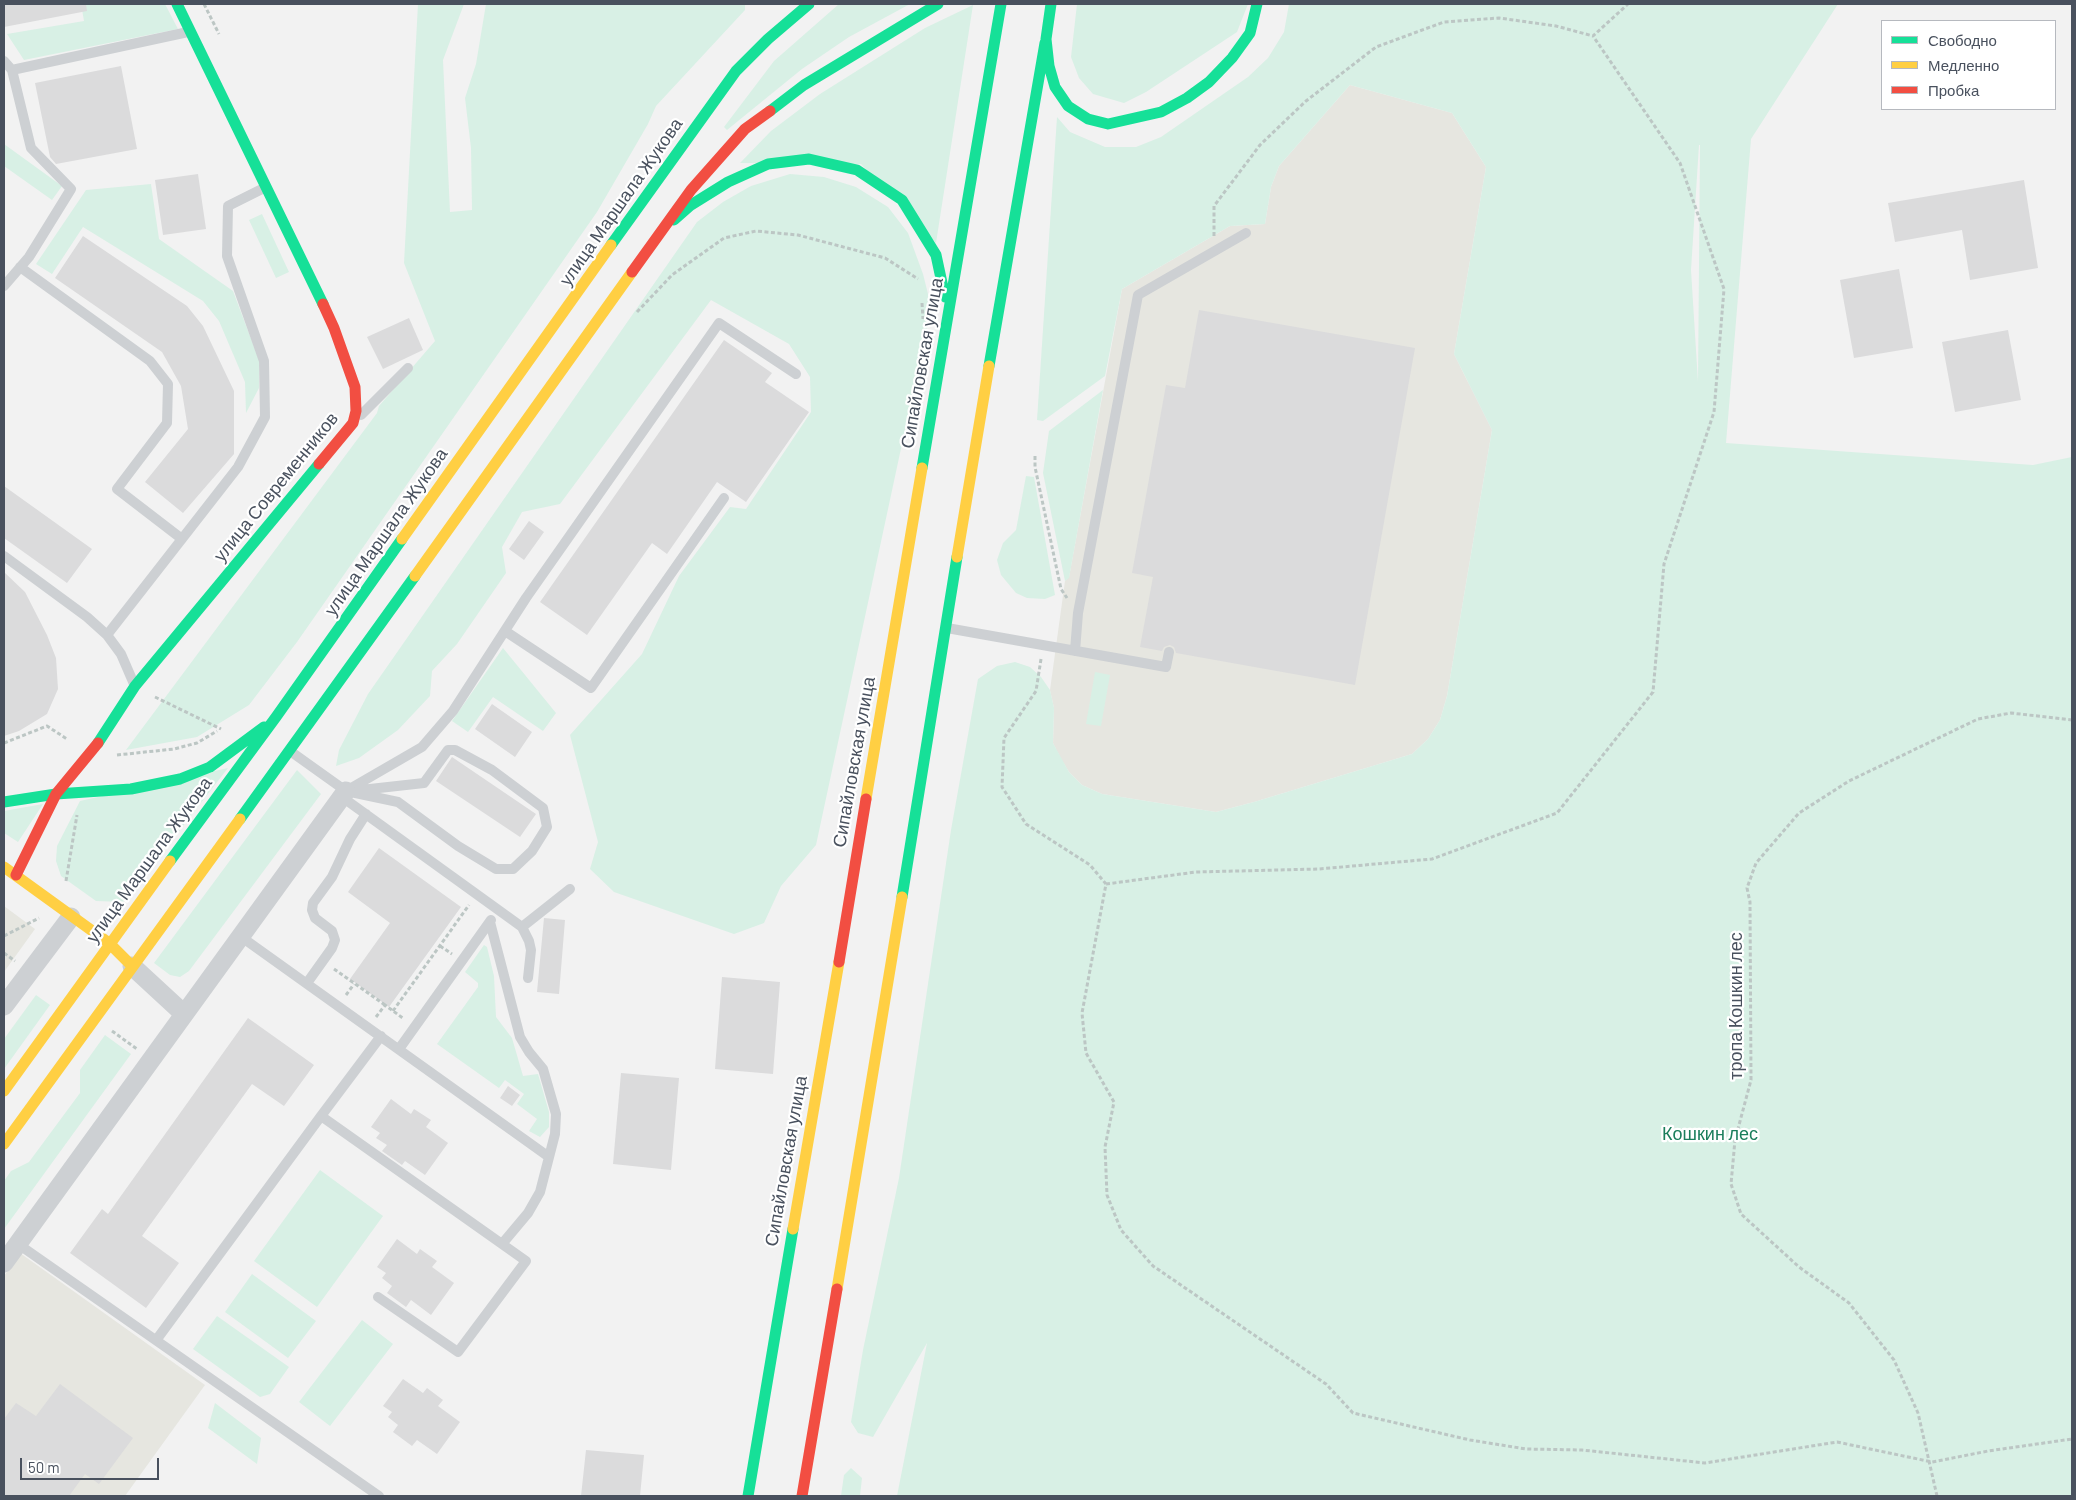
<!DOCTYPE html>
<html>
<head>
<meta charset="utf-8">
<style>
	body { margin:0 }
	#map { position:relative; width:2076px; height:1500px; overflow:hidden; background:#f2f2f2; font-family:Barlow,sans-serif }
	canvas { display:block }
	.frame { position:absolute; inset:0; border:5px solid #49515e; pointer-events:none }
	.legend { position:absolute; left:1881px; top:20px; width:175px; height:90px; box-sizing:border-box; background:#fff; border:1px solid #b6b9bf; margin:0; padding:6px 9px; list-style:none; font-size:15px; color:#49515e }
	.legend li { display:flex; align-items:center; gap:10px; height:25px }
	.legend b { width:25px; border:1px solid #b6b9bf }
	.scale { position:absolute; left:20px; top:1458px; width:139px; height:22px; box-sizing:border-box; border:2px solid #49515e; border-top:0; padding-left:6px; font-size:15px; line-height:18px; white-space:nowrap; color:#49515e; -webkit-text-stroke:4px #fff; paint-order:stroke }
</style>
</head>
<body>
<div id="map">
<canvas width="2076" height="1500"></canvas>
<div class="frame"></div>
<ul class="legend">
<li><b style="height:6px;background:#16e098"></b>Свободно</li>
<li><b style="height:6px;background:#ffcf43"></b>Медленно</li>
<li><b style="height:6px;background:#f24e42"></b>Пробка</li>
</ul>
<div class="scale">50 m</div>
</div>
<script>
const ctx = document.querySelector('canvas').getContext('2d');
ctx.lineJoin = 'round';
function fill(path, color) { ctx.fillStyle = color; ctx.fill(path, 'evenodd'); }
const shape = rows => new Path2D(rows.map(r => 'M' + r).join(''));
function stroke(path, color, width, dash) { ctx.strokeStyle = color; ctx.lineWidth = width; ctx.lineCap = dash ? 'butt' : 'round'; ctx.setLineDash(dash || []); ctx.stroke(path); }
function label(font, color, halo, rows, align = 'center') {
  ctx.font = font + ' Barlow,sans-serif'; ctx.lineWidth = 4.5; ctx.setLineDash([]); ctx.textBaseline = 'middle'; ctx.strokeStyle = halo; ctx.fillStyle = color; for (const [text, x, y, turn = 0] of rows) {
    ctx.save(); ctx.translate(x, y); ctx.rotate((+turn || 0) * Math.PI / 180); ctx.textAlign = isNaN(turn) ? turn : align; if (halo) ctx.strokeText(text, 0, 0); ctx.fillText(text, 0, 0); ctx.restore();
  }
}
const commercial = shape([
	[1350,85,1452,113,1486,167,1454,354,1492,430,1447,696,1440,720,1428,739,1412,754,1254,802,1216,812,1102,794,1082,785,1069,772,1061,759,1053,743,1054,708,1050,690,1065,581,1069,577,1122,289,1230,226,1265,224,1271,187,1279,166],
	[4,906,35,929,4,972],
	[20,1253,205,1385,125,1496,4,1496,4,1276]
]);
const green = shape([
	[81,4,165,4,178,29,24,60,7,34,84,21],
	[418,4,464,4,443,60,450,212,472,210,471,148,465,98,476,64,486,4,745,4,745,10,656,106,648,124,597,212,297,642,249,705,197,737,126,750,377,413,379,406,435,341,404,263],
	[839,4,910,4,849,37,802,69,727,130,724,127,774,61],
	[1077,4,1248,4,1237,32,1146,92,1124,103,1093,94,1079,78,1071,57],
	[1289,4,1838,4,1751,139,1726,443,2033,465,2072,457,2072,1496,897,1496,927,1343,873,1437,858,1433,851,1422,863,1350,899,1178,951,830,978,679,997,666,1015,662,1030,667,1041,677,1050,690,1054,708,1053,743,1069,772,1082,785,1102,794,1216,812,1254,802,1412,754,1428,739,1440,720,1447,696,1492,430,1454,354,1486,167,1452,113,1350,85,1279,166,1271,187,1265,224,1230,226,1122,289,1105,376,1043,421,1037,420,1057,117,1070,132,1105,147,1136,147,1161,137,1248,77,1268,58,1284,32],
	[1699,145,1700,145,1698,382,1691,270],
	[973,5,936,243,861,164,740,163,771,131,820,94,925,28],
	[4,144,62,186,52,200,4,166],
	[790,174,824,177,856,187,888,207,908,233,923,274,928,294,929,318,816,845,781,886,764,923,734,934,614,892,590,869,598,842,570,735,642,654,679,576,730,507,746,509,811,412,810,377,789,344,711,300,560,504,522,512,502,547,506,573,457,644,432,671,430,696,398,730,359,758,336,766,339,750,368,694,697,222,723,202,751,186],
	[151,184,159,239,233,291,259,360,259,388,246,413,245,382,219,321,203,301,83,227,52,274,36,264,86,190],
	[262,214,289,272,276,278,249,220],
	[1103,390,1069,578,1065,581,1043,473,1049,431],
	[1026,476,1034,477,1055,595,1045,599,1027,598,1016,593,1001,575,997,560,1003,543,1016,530],
	[503,648,556,713,543,731,493,697,468,732,452,721],
	[1095,672,1110,675,1101,726,1086,724],
	[228,768,124,902,96,901,61,876,56,861,57,846,80,801],
	[297,770,321,794,189,971,180,977,170,975,154,963],
	[43,804,18,842,4,833,4,811],
	[484,945,487,947,494,976,496,1017,512,1038,523,1076,538,1074,549,1112,549,1127,540,1137,529,1131,537,1119,517,1104,524,1094,505,1080,499,1088,437,1044,478,987,478,983,465,972],
	[36,995,50,1005,4,1069,4,1039],
	[105,1035,131,1054,4,1229,4,1181,11,1171,29,1162,80,1093,80,1070],
	[320,1170,383,1216,317,1307,254,1261],
	[252,1274,316,1321,288,1358,225,1312],
	[217,1316,289,1367,270,1394,260,1397,193,1349],
	[362,1320,393,1344,330,1426,299,1402],
	[215,1403,261,1438,257,1464,208,1428],
	[851,1468,862,1478,860,1496,841,1496,844,1475]
]);
const building = shape([
	[4,4,86,4,87,11,4,27],
	[121,66,137,149,56,164,50,157,35,83],
	[198,174,206,229,163,235,155,180],
	[2024,180,2038,268,1970,280,1962,230,1895,242,1888,203],
	[83,236,187,306,203,326,234,391,234,454,183,513,145,482,188,429,181,386,162,352,55,278],
	[1899,269,1913,348,1854,358,1840,280],
	[1199,310,1415,348,1355,685,1176,653,1174,647,1170,645,1164,647,1162,651,1140,647,1153,577,1132,573,1166,385,1185,388],
	[409,318,423,350,383,369,367,337],
	[2008,330,2021,400,1955,412,1942,342],
	[724,340,772,373,765,382,809,412,746,502,717,482,667,554,652,543,587,635,540,602],
	[4,486,92,549,67,583,4,538],
	[529,521,544,532,524,560,509,549],
	[4,572,25,592,47,635,56,658,58,689,47,714,19,731,4,736],
	[492,704,532,732,515,757,475,729],
	[452,757,536,814,520,837,436,781],
	[379,848,461,907,389,1007,350,979,390,923,348,892],
	[544,918,565,920,559,994,537,992],
	[722,977,780,982,773,1074,715,1069],
	[248,1018,314,1065,284,1106,252,1084,142,1236,179,1263,146,1308,70,1253,102,1209,108,1214],
	[621,1073,679,1078,671,1170,613,1164],
	[508,1086,520,1095,512,1106,500,1098],
	[391,1099,411,1114,414,1109,431,1120,426,1127,448,1143,425,1175,405,1161,402,1165,382,1151,387,1145,376,1138,380,1133,371,1127],
	[397,1239,417,1254,420,1249,437,1261,432,1267,454,1283,431,1315,411,1300,406,1307,387,1293,392,1286,382,1278,386,1273,377,1267],
	[403,1379,423,1393,427,1388,443,1400,438,1406,460,1422,437,1454,417,1440,412,1446,393,1432,398,1425,388,1417,392,1412,383,1406],
	[60,1384,133,1438,99,1484,85,1474,69,1496,4,1496,4,1419,16,1403,36,1416],
	[586,1450,644,1455,640,1496,581,1496]
]);
const path = shape([
	[204,4,219,34],
	[1214,236,1214,206,1260,145,1306,101,1376,47,1444,22,1499,18,1556,26,1593,36,1628,4],
	[922,303,923,319],
	[637,312,672,275,724,238,756,231,798,235,885,258,918,279],
	[1035,456,1035,467,1061,589,1067,598],
	[1041,659,1036,691,1004,738,1002,787,1026,824,1090,865,1106,884,1082,1013,1086,1053,1114,1102,1105,1147,1107,1195,1121,1230,1153,1266,1326,1384,1353,1413,1470,1440,1526,1449,1582,1450,1705,1463,1837,1442,1932,1462,1988,1451,2072,1439],
	[155,697,221,729],
	[4,743,47,726,67,739],
	[117,755,174,749,197,743,217,731],
	[66,881,77,815],
	[1106,884,1196,872,1319,869,1432,859,1557,813,1653,692,1664,564,1714,412,1724,289,1680,163,1593,36],
	[4,936,39,918],
	[440,946,452,954],
	[4,953,15,961],
	[334,969,385,1005],
	[346,995,354,984],
	[393,1011,469,905],
	[376,1017,385,1005,404,1019],
	[112,1031,137,1049],
	[1937,1496,1918,1413,1894,1360,1849,1303,1799,1267,1741,1214,1731,1184,1735,1140,1751,1080,1750,902,1747,888,1756,863,1799,813,1849,781,1978,719,2011,713,2072,720]
]);
const lane = shape([
	[4,61,12,70],
	[20,267,150,361,168,384,167,423,117,489,182,539],
	[4,286,29,257,71,189,31,148,12,70,188,32],
	[361,415,408,368],
	[4,556,87,617,107,635,121,654,134,684],
	[947,628,1166,667,1169,652],
	[505,631,591,688,724,498],
	[107,635,238,467,265,417,264,361,227,256,228,206,264,188],
	[1075,651,1078,613,1138,295,1246,233],
	[290,751,346,791,398,802,458,846,496,869,513,869,532,851,547,827,543,808,492,770,455,750,448,750,424,783,352,791],
	[346,791,422,747,453,711,526,598,719,323,796,374],
	[342,797,522,927,529,941,531,950,528,978],
	[522,927,570,889],
	[240,936,549,1157],
	[307,983,332,948,335,940,332,931,315,918,312,910,313,903,332,877,350,839,366,814],
	[399,1049,491,920],
	[321,1116,381,1036],
	[18,1244,379,1496],
	[378,1297,458,1352,526,1261,502,1244],
	[157,1339,321,1116,502,1244,528,1213,540,1192,555,1134,556,1114,543,1069,529,1052,520,1037,490,922]
]);
const street = shape([
	[132,966,184,1014],
	[4,1006,71,917],
	[4,1263,346,791]
]);
const fast = shape([
	[177,4,323,304],
	[1051,4,1046,39,1049,66,1055,87,1068,106,1088,119,1108,124,1161,112,1187,98,1209,82,1232,58,1250,33,1257,4],
	[770,111,804,85,938,4],
	[674,220,691,205,728,182,768,164,809,159,857,170,902,200,936,255,945,297],
	[611,245,736,71,768,39,809,4],
	[989,366,1045,43],
	[922,468,1001,4],
	[98,743,135,686,319,464],
	[4,802,56,794,131,789,180,779,210,767,264,727],
	[240,819,415,576],
	[170,861,276,717,402,539],
	[902,897,957,557],
	[748,1496,793,1229]
]);
const slow = shape([
	[402,539,611,245],
	[957,557,989,366],
	[415,576,632,272],
	[866,799,922,468],
	[4,867,109,943,132,966],
	[4,1091,170,861],
	[4,1144,240,819],
	[793,1229,839,962],
	[837,1289,902,897]
]);
const jam = shape([
	[632,272,691,190,745,129,770,111],
	[319,464,353,423,356,411,355,387,334,328,323,304],
	[16,875,56,794,98,743],
	[839,962,866,799],
	[802,1496,837,1289]
]);
const streetNames = [
	["улица Маршала Жукова",621,202,-55],
	["Сипайловская улица",922,363,-80],
	["улица Современников",276,487,-51],
	["улица Маршала Жукова",386,532,-55],
	["Сипайловская улица",854,762,-80],
	["улица Маршала Жукова",149,860,-54],
	["тропа Кошкин лес",1736,1006,-90],
	["Сипайловская улица",786,1161,-80]
];
const parkNames = [
	["Кошкин лес",1710,1134]
];
fill(commercial, '#e6e6e0');
fill(green, '#d8f0e5');
fill(building, '#dbdbdc');
stroke(path, '#bcc6c4', 3, [4, 2.5]);
stroke(lane, '#cdd0d3', 10);
stroke(street, '#cdd0d3', 19);
stroke(fast, '#16e098', 11);
stroke(slow, '#ffcf43', 11);
stroke(jam, '#f24e42', 11);
label('18px', '#49515e', '#fff', streetNames);
label('18px', '#1b7e5c', '#fff', parkNames);
</script>
</body>
</html>
